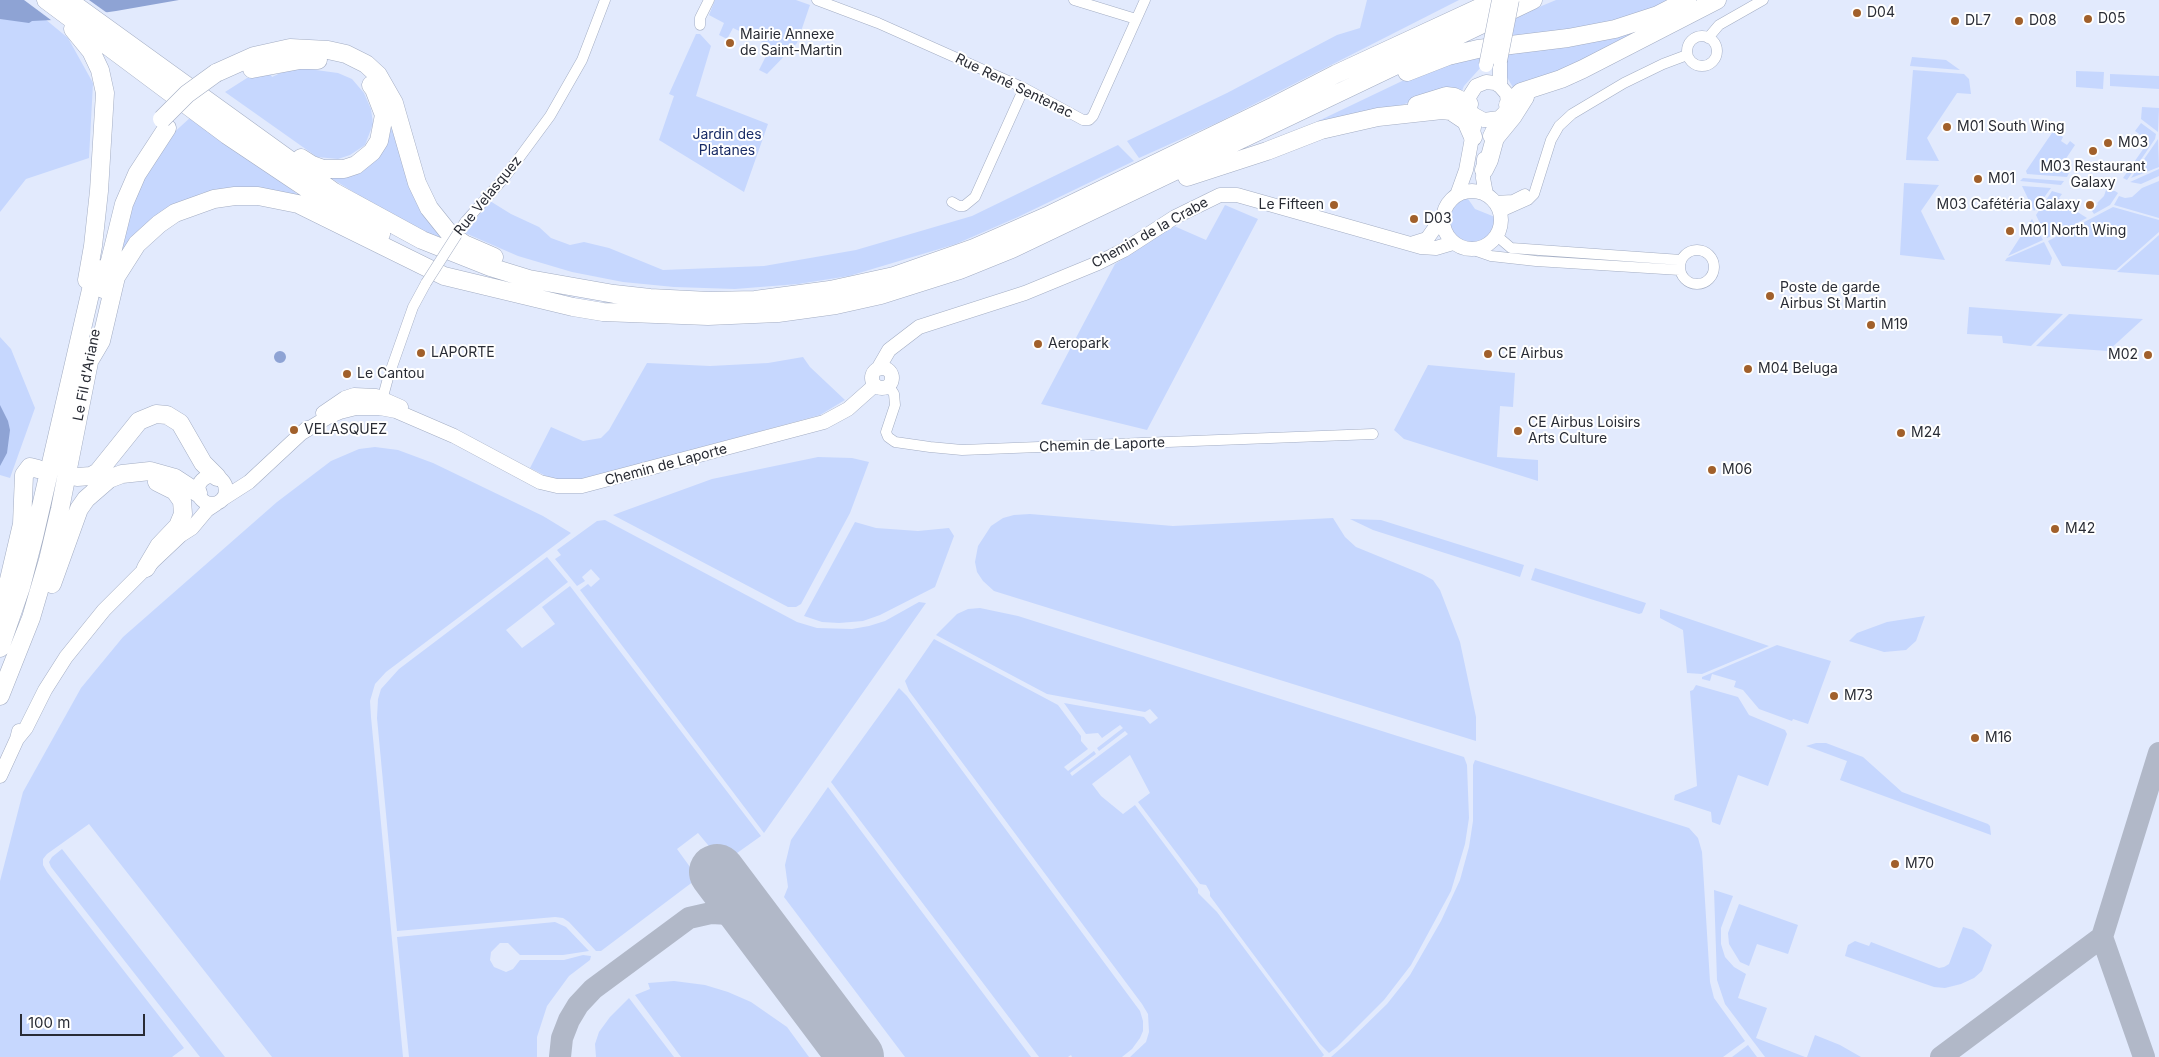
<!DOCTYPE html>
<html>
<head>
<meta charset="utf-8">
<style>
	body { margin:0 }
	#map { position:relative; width:2159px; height:1057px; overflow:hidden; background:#e2eafd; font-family:Inter,sans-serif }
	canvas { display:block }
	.scale { position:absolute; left:20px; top:1014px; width:125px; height:22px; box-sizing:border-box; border:2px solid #292c35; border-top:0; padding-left:6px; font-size:15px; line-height:18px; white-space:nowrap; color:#292c35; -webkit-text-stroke:4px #fff; paint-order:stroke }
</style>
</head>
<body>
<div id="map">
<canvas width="2159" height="1057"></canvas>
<div class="scale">100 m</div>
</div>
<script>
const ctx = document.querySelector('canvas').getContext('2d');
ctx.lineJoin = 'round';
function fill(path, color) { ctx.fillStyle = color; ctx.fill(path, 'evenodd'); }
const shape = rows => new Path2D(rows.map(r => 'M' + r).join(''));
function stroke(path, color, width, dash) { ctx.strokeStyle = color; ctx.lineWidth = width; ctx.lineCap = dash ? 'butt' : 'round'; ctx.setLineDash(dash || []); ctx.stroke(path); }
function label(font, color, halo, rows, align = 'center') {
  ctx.font = font + ' Inter,sans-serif'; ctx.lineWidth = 4; ctx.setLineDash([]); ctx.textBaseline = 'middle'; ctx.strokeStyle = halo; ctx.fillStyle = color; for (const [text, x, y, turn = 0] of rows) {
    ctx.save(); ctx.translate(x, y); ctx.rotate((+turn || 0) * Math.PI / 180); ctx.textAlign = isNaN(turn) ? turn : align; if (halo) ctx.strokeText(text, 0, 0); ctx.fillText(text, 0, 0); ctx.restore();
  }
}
const green = shape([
	[0,0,22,0,68,38,93,83,89,158,26,179,0,212],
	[715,0,796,0,810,5,797,43,767,74,759,70,771,46,733,28,727,39,719,35,724,23,709,15],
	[1367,0,1459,0,1219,122,1139,158,1127,141,1227,93,1337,35,1360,28],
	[1556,0,1680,0,1623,24,1510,39,1515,17],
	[1654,23,1594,56,1514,89,1505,74,1508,49],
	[696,34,700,34,711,46,696,96,768,124,744,192,659,140,674,96,669,94],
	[1485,53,1482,66,1464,86,1461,93,1440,91,1391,109,1311,130,1310,125,1423,71,1447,62,1449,65],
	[1912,57,1946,60,1960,70,1910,66],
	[301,68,338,73,352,79,364,93,371,109,373,124,365,145,350,155,338,159,317,157,225,92,247,78,270,73,272,77,289,69],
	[1913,70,1964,74,1969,79,1971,94,1957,93,1927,138,1939,161,1906,160],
	[2076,71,2104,72,2103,89,2076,87],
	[2110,74,2159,76,2159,89,2110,86],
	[2142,107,2159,108,2158,132,2141,119],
	[192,116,304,199,274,191,244,187,202,193,182,203,117,262,132,206,147,174,169,137],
	[2141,123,2156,134,2155,139,2127,180,2123,178,2146,145,2139,140,2142,136,2135,131],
	[388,124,395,126,446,239,443,241,378,207,326,175,341,174],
	[2054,130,2063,137,2061,141,2067,145,2070,141,2075,145,2059,169,2070,171,2067,177,2027,174,2026,171],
	[2158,139,2159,167,2131,178],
	[1118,145,1134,161,1018,217,956,244,849,276,798,284,735,289,674,287,623,282,572,272,518,256,465,233,490,201,511,214,539,227,551,238,570,245,584,242,609,248,663,270,764,266,856,250,972,216],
	[2159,169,2159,176,2141,184,2130,182],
	[2023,178,2064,181,2061,185,2020,181],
	[2159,181,2159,218,2114,205,2119,196,2125,198,2132,197,2142,188],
	[1904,183,1939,185,1921,211,1945,260,1900,255],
	[2022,186,2051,188,2034,211],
	[2106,190,2115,191,2118,193,2110,205,2094,214,2092,211,2098,204,2097,203,2104,196],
	[2052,191,2062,194,2059,198,2067,203,2068,206,2087,218,2047,238,2036,215],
	[1466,196,1475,209,1495,217,1496,219,1492,234,1480,243,1472,245,1457,240,1448,227,1449,211,1453,204],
	[1225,205,1258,219,1147,430,1041,404,1115,264,1174,226,1206,240],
	[2113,207,2159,220,2159,232,2116,270,2062,266,2048,241],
	[2032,219,2043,240,2008,256],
	[2159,235,2159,275,2117,272],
	[2044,242,2052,258,2050,265,2005,261,2007,258],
	[1969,307,2063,314,2031,346,2003,343,2002,336,1967,334],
	[2069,314,2143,319,2108,351,2036,346],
	[0,337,11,349,35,408,10,478,0,475],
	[803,357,810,367,845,400,820,415,585,479,566,481,550,478,530,468,551,427,583,441,601,438,609,430,647,363,710,366,768,363],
	[1428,365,1515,373,1513,407,1500,406,1497,457,1538,460,1538,481,1404,439,1394,430],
	[375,447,398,450,433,463,543,516,571,533,386,672,375,684,370,701,371,717,403,1057,272,1057,89,824,47,854,43,859,43,865,47,872,184,1048,172,1057,0,1057,0,881,23,792,81,688,123,637,277,502,331,461,359,449],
	[818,457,852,458,869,462,850,513,801,604,796,607,788,607,613,515,712,479],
	[1030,514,1173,526,1333,518,1345,537,1356,547,1422,574,1433,580,1440,590,1460,642,1476,717,1476,741,994,591,983,581,977,572,975,562,978,546,991,526,1003,518,1014,515],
	[1350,519,1381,520,1524,565,1520,577,1373,530],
	[605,520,797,622,817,628,852,629,869,626,885,621,919,602,926,603,764,833,580,590,588,584,591,587,600,579,591,569,582,577,585,581,577,586,555,559,561,555,557,550,597,521],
	[855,522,876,528,918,531,949,528,954,536,935,587,880,615,863,621,839,623,822,622,804,616],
	[547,557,568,582,506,630,522,648,555,624,542,607,570,586,761,836,723,863,698,833,677,849,698,878,601,951,596,951,569,922,563,918,555,917,397,931,377,718,378,699,381,689,399,669],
	[1535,568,1646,603,1642,613,1639,614,1584,597,1531,580],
	[980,608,1018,616,1464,757,1467,765,1469,818,1465,844,1451,891,1411,965,1384,1000,1337,1047,1329,1053,1320,1044,1210,896,1210,892,1206,885,1200,884,1138,802,1150,793,1130,755,1092,784,1101,796,1123,814,1135,805,1198,889,1198,893,1217,912,1324,1055,1322,1057,1130,1057,1146,1042,1149,1032,1148,1014,1142,1004,909,691,905,681,934,639,1058,705,1081,736,1081,741,1088,749,1064,767,1068,771,1094,751,1096,754,1070,773,1072,776,1128,734,1125,731,1099,751,1097,748,1123,728,1120,725,1102,738,1098,733,1086,734,1064,703,1144,717,1150,724,1158,718,1150,709,1145,712,1047,694,936,635,957,614,968,609],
	[1660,609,1769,646,1702,674,1687,673,1683,630,1660,618],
	[1925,616,1916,641,1906,650,1884,652,1849,641,1857,633,1887,622],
	[1777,645,1831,661,1808,724,1793,719,1792,721,1759,709,1743,690,1734,687,1736,681,1712,674,1710,681,1702,679,1702,677],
	[1696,685,1738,697,1749,715,1785,730,1787,734,1768,786,1738,775,1720,825,1712,822,1711,812,1674,800,1675,795,1697,786,1690,691,1693,690],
	[899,688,907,696,1140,1011,1143,1021,1143,1031,1140,1038,1132,1049,1122,1057,1072,1057,1071,1055,1068,1057,1039,1057,831,782],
	[1816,743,1826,743,1863,757,1902,792,1988,824,1990,826,1991,835,1840,780,1847,761,1806,746],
	[1475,760,1689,828,1698,838,1702,852,1710,982,1714,998,1745,1041,1723,1057,1331,1057,1348,1042,1387,1004,1410,975,1441,921,1460,880,1469,847,1473,821,1473,765],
	[828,787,1031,1057,905,1057,784,897,788,887,785,865,791,840],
	[62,849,225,1057,200,1057,51,867,49,862,52,857],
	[1714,890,1733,896,1721,928,1721,944,1725,957,1734,967,1746,974,1738,998,1767,1008,1756,1038,1805,1057,1765,1057,1725,1004,1717,980],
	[1739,904,1798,925,1788,954,1757,944,1749,966,1740,962,1729,944,1728,933],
	[555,922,566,927,589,951,563,955,520,955,508,943,500,943,491,952,490,960,494,967,506,972,513,969,520,960,564,960,583,955,591,956,590,960,569,976,547,1006,537,1037,537,1057,409,1057,397,937],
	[1963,927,1973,930,1992,945,1982,971,1974,978,1961,984,1945,988,1934,987,1845,956,1848,945,1855,941,1869,946,1871,942,1939,968,1944,967,1949,964],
	[674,981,705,985,728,992,751,1002,787,1027,809,1057,681,1057,635,995,650,989,648,983],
	[629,998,674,1057,596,1057,595,1044,599,1032,610,1017],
	[1815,1035,1840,1045,1861,1057,1807,1057],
	[1748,1045,1757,1057,1732,1057]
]);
const water = shape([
	[0,0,179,0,116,11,53,20,32,21,29,23,0,19],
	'274 357a6 6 0 1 1 12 0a6 6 0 1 1-12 0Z',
	[0,405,8,421,10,430,7,453,0,466]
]);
const pier = shape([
	[24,0,89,0,110,15,55,23]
]);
const taxiway = shape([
	[560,1057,562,1038,569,1020,578,1005,593,989,689,918,711,913,748,915],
	[1941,1057,2102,937],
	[2144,1057,2102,937,2159,753]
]);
const runway = shape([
	[717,872,856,1057]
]);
const street = shape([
	[817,0,878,23,1024,88,1083,120,1089,120,1093,116,1145,0],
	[1074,0,1136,19],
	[700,25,700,18,709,0],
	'1687 51a15 15 0 1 1 30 0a15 15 0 1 1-30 0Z',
	[1708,38,1719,25,1763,0],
	[1495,201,1513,200,1525,194],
	[952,202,959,206,964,206,975,197,1024,88],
	[1501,212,1528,200,1534,194,1551,140,1559,126,1572,114,1624,83,1663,64,1687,55],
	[465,222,505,177,550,116,582,60,605,0],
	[1497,236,1511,248,1681,260],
	[1471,249,1491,256,1536,261,1680,270],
	'1680 267a17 17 0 1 1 34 0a17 17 0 1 1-34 0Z',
	[889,386,894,394,895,405,886,432,888,437,895,442,930,447,962,450,1373,434],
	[381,404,388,378,413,307,426,283]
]);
const secondary = shape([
	[1500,61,1500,86],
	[1490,136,1499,118,1506,111,1508,105,1507,94,1500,86,1495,83,1486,82,1476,86,1469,97,1469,108,1473,114,1484,120,1499,118],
	[1484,159,1483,178,1486,194],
	'1443 220a29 29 0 1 1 58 0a29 29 0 1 1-58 0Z',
	[1457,195,1466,170,1474,127],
	[1411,244,1427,239,1443,216],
	'872 378a10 10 0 1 1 20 0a10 10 0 1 1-20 0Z',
	[878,369,889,350,919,327,1025,293,1098,263,1124,250,1175,217,1220,195,1237,195,1421,247,1436,248,1453,243],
	[323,413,345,398,354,395,376,396,401,407],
	[300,434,328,417,340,412,356,408,380,408,396,411,454,436,540,482,557,486,582,486,824,422,848,409,875,385],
	'198 490a14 14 0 1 1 28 0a14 14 0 1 1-28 0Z',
	[224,498,249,482,307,428],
	[17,739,26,728,45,690,66,657,104,610,146,568,181,535,192,528,207,510,216,504],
	[0,776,17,739,19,731]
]);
const highway = shape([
	[46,0,227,135,327,202,381,234],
	[68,0,334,192,422,240,490,267,529,279,614,294,650,298,709,301,755,300,830,290,894,276,974,248,1047,216,1274,106,1336,74,1496,0],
	[73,29,91,51,100,70,105,93,99,191,93,246,87,280],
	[252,69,300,60,318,60],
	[1407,72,1448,56,1478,49,1568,38,1615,29,1658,15,1687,0],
	[216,73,254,56,290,48,328,50,346,54,366,64,378,75,394,103,417,183,429,208,449,233,464,244,494,257],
	[1417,105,1446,96,1454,97,1469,104],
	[1508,105,1521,92,1561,79,1583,69,1717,0],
	[301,158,312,165,323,169,344,169,356,165,372,152,379,141,384,115,374,89,371,85],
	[1484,170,1489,160,1495,138,1513,116,1525,97],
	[1187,177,1267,151,1321,130,1378,117,1442,110,1451,111,1466,121,1473,137],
	[103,289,124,204,137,174,167,128],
	[91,358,101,341,116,277,137,244,159,224,175,213,214,199,235,196,258,196,298,204,444,276,573,307,603,312,708,316,778,313,836,305,881,295,960,270,1012,249,1533,0],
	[77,477,91,476,98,472,139,421,156,414,167,415,180,423,203,463,217,477],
	[146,568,159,546,178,526,183,514,182,501,175,491,157,482],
	[52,584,79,509,86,499,109,479,122,474,150,471,175,478,198,493],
	[0,618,22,524,24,475,30,467,38,469],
	[0,648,21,587,34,537,96,268],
	[0,696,31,618,48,560,60,509,92,347]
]);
const streetBridge = shape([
	[426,283,465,222]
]);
const secondaryBridge = shape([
	[1500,61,1512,0],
	[1486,65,1499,0]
]);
const highwayBridge = shape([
	[162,119,187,94,216,73]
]);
const markers = [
	[1857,13,5,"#a1602b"],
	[2088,19,5,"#a1602b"],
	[1955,21,5,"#a1602b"],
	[2019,21,5,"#a1602b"],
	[730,43,5,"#a1602b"],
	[1947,127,5,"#a1602b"],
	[2108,143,5,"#a1602b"],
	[2093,151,5,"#a1602b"],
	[1978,179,5,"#a1602b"],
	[1334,205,5,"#a1602b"],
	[2090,205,5,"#a1602b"],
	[1414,219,5,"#a1602b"],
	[2010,231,5,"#a1602b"],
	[1770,296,5,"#a1602b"],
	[1871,325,5,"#a1602b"],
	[1038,344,5,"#a1602b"],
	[421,353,5,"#a1602b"],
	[1488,354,5,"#a1602b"],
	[2148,355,5,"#a1602b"],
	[1748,369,5,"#a1602b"],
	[347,374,5,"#a1602b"],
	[294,430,5,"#a1602b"],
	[1518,431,5,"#a1602b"],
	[1901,433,5,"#a1602b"],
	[1712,470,5,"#a1602b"],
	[2055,529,5,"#a1602b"],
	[1834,696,5,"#a1602b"],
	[1975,738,5,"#a1602b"],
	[1895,864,5,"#a1602b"]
];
const poiNames = [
	["D04",1867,13],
	["D05",2098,19],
	["DL7",1965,21],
	["D08",2029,21],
	["Mairie Annexe",740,35],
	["de Saint-Martin",740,51],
	["M01 South Wing",1957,127],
	["M03",2118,143],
	["M03 Restaurant",2093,167,"center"],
	["Galaxy",2093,183,"center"],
	["M01",1988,179],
	["Le Fifteen",1324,205,"right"],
	["M03 Cafétéria Galaxy",2080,205,"right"],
	["D03",1424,219],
	["M01 North Wing",2020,231],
	["Poste de garde",1780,288],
	["Airbus St Martin",1780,304],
	["M19",1881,325],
	["Aeropark",1048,344],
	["LAPORTE",431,353],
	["CE Airbus",1498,354],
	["M02",2138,355,"right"],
	["M04 Beluga",1758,369],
	["Le Cantou",357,374],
	["CE Airbus Loisirs",1528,423],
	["Arts Culture",1528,439],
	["VELASQUEZ",304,430],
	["M24",1911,433],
	["M06",1722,470],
	["M42",2065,529],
	["M73",1844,696],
	["M16",1985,738],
	["M70",1905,864]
];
const streetNames = [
	["Rue René Sentenac",1014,86,26],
	["Rue Velasquez",488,196,-51],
	["Chemin de la Crabe",1150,233,-29],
	["Le Fil d'Ariane",87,375,-79],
	["Chemin de Laporte",1102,445,-2],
	["Chemin de Laporte",666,465,-15]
];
const parkNames = [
	["Jardin des",727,135],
	["Platanes",727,151]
];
fill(green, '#c6d7fe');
fill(water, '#8ea3d4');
fill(pier, '#e2eafd');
stroke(taxiway, '#b1b8c8', 22);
stroke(runway, '#b1b8c8', 56);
stroke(street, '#a3adc3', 11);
stroke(secondary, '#a3adc3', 15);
stroke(highway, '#a3adc3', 19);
stroke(street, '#fff', 10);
stroke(secondary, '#fff', 14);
stroke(highway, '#fff', 18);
stroke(streetBridge, '#a3adc3', 11, []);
stroke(secondaryBridge, '#a3adc3', 15, []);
stroke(highwayBridge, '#a3adc3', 19, []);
stroke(streetBridge, '#fff', 10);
stroke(secondaryBridge, '#fff', 14);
stroke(highwayBridge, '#fff', 18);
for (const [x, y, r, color] of markers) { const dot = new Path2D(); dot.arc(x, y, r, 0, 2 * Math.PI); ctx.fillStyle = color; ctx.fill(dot); stroke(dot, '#fff', 2); }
label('14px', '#292c35', '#fff', poiNames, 'left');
label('14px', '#292c35', '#fff', streetNames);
label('14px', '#192c66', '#fff', parkNames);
</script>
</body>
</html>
